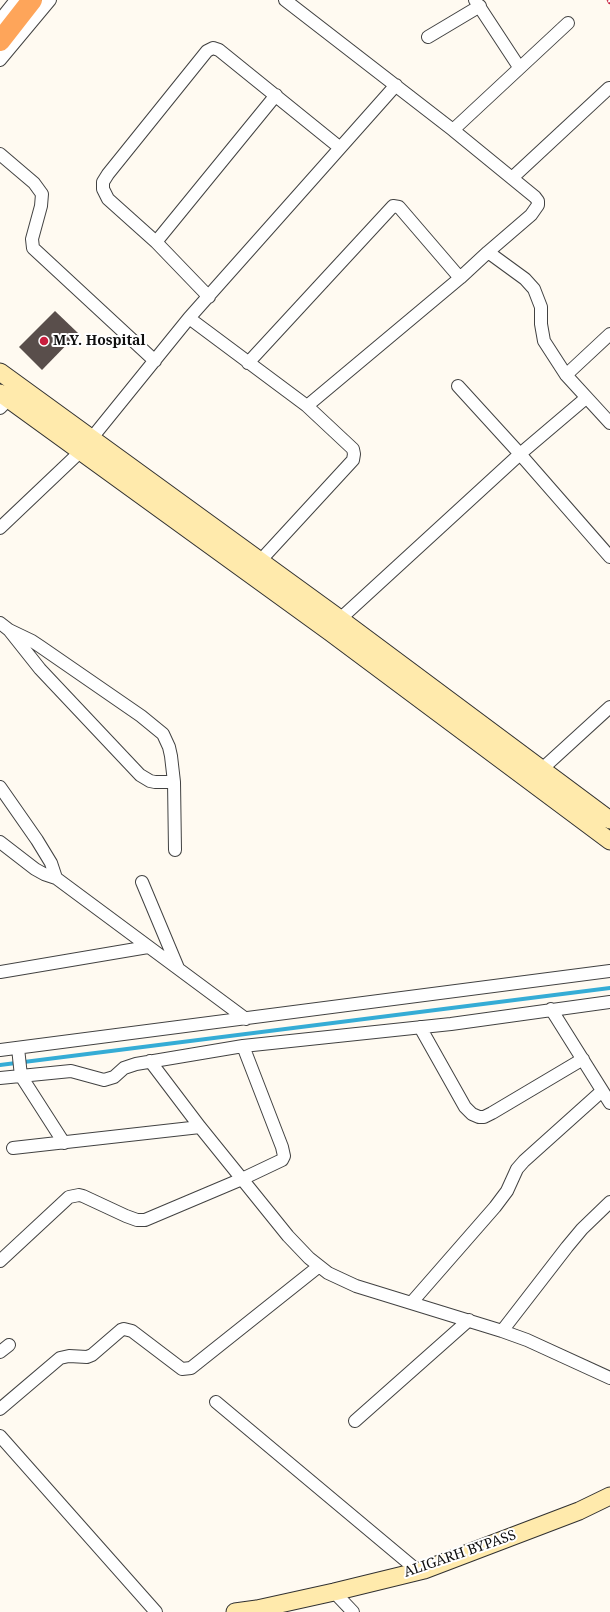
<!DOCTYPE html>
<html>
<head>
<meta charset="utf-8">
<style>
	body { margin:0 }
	canvas { display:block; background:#fffaf1 }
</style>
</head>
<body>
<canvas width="610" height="1612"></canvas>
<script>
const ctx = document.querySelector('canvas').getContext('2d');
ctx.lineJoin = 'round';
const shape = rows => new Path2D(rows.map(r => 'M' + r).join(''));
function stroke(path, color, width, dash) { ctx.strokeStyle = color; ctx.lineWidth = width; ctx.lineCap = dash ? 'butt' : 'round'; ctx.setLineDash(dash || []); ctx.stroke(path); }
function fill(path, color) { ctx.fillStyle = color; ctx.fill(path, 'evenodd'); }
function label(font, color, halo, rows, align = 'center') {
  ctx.font = font + ' "Noto Serif",serif'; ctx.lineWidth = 4; ctx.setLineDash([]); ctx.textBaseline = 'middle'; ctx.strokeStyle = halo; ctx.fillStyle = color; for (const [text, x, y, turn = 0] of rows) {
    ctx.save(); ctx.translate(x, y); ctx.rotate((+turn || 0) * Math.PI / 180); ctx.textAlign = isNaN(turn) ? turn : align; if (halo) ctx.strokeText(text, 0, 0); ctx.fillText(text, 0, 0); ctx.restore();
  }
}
const stream = shape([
	[0,1065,610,988]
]);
const building = shape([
	[55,311,78,333,42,370,19,347]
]);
const minor = shape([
	[475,0,519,67],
	[0,20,16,0],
	[428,37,480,6],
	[0,60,50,0],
	[453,130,568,23],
	[0,154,34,183,42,194,41,206,32,239,33,248,155,361],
	[512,178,609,88],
	[156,242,276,95],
	[488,252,525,279,534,289,541,307,541,324,544,341,566,375,610,423],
	[209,297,156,242,108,199,103,189,103,182,108,174,207,51,213,48,219,50,339,147],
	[189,318,307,406],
	[248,363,393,206,399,207,460,278],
	[566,375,610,334],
	[458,386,520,454,610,557],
	[0,408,9,399],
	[91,439,189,318,396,85],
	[0,528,80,452],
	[260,561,353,460,354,454,353,449,307,406,460,278,488,252,531,215,538,205,538,201,535,197,453,130,285,0],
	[340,619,520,454,586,398],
	[0,623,9,630,40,669,140,775,150,781,155,782,174,782],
	[9,630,32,641,41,647,141,716,163,734,169,747,171,756,174,782,175,850],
	[542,769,610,707],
	[0,787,37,840,51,863,56,878],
	[0,842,35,869,44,874,56,878,246,1019],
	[142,882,178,968],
	[0,972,148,947],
	[551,1009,610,1103],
	[420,1027,465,1107,472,1114,479,1117,484,1117,492,1113,583,1059],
	[18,1048,21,1076,64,1143],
	[0,1050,610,971],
	[150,1061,200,1127,288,1236,309,1258,328,1273,356,1286,502,1331,527,1340,610,1378],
	[0,1078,71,1071,104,1080,114,1077,124,1068,136,1064,243,1046,451,1024,610,1002],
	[13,1148,200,1127],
	[0,1261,69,1197,79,1195,83,1196,126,1216,137,1220,145,1220,242,1179,282,1160,284,1156,282,1147,243,1046],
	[412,1302,495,1207,507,1191,517,1169,524,1161,602,1091],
	[502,1331,567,1247,582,1229,610,1202],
	[0,1352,9,1345],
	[216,1402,418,1571],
	[0,1409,60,1358,69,1356,87,1357,92,1355,121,1330,124,1329,132,1331,182,1369,191,1368,318,1267],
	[355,1421,469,1320],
	[0,1436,156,1612],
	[334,1592,353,1612]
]);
const secondary = shape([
	[0,372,340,619,610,820],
	[0,393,330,632,610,841],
	[235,1612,257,1609,334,1592,424,1570,579,1511,610,1496]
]);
const trunk = shape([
	[0,41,32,0]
]);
const rail = shape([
	[609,0,610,2]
]);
const markers = [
	[44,341,5,"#c81e3e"]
];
const poiNames = [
	["M.Y. Hospital",53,341]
];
const streetNames = [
	["ALIGARH BYPASS",460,1554,-19]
];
stroke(stream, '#35acd5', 4);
fill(building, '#594e4b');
stroke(minor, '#424242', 14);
stroke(secondary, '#313131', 19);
stroke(trunk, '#202020', 22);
stroke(minor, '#fff', 12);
stroke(secondary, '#ffeaac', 17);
stroke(trunk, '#fea55a', 20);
stroke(rail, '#c81e3e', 4.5);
stroke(rail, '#fff', 3, [9]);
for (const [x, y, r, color] of markers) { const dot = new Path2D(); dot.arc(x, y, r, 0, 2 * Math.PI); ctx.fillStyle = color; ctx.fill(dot); stroke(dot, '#fff', 1.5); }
label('bold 14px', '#0f0f0f', '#fff', poiNames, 'left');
label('14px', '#0f0f0f', '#fff', streetNames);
</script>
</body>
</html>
